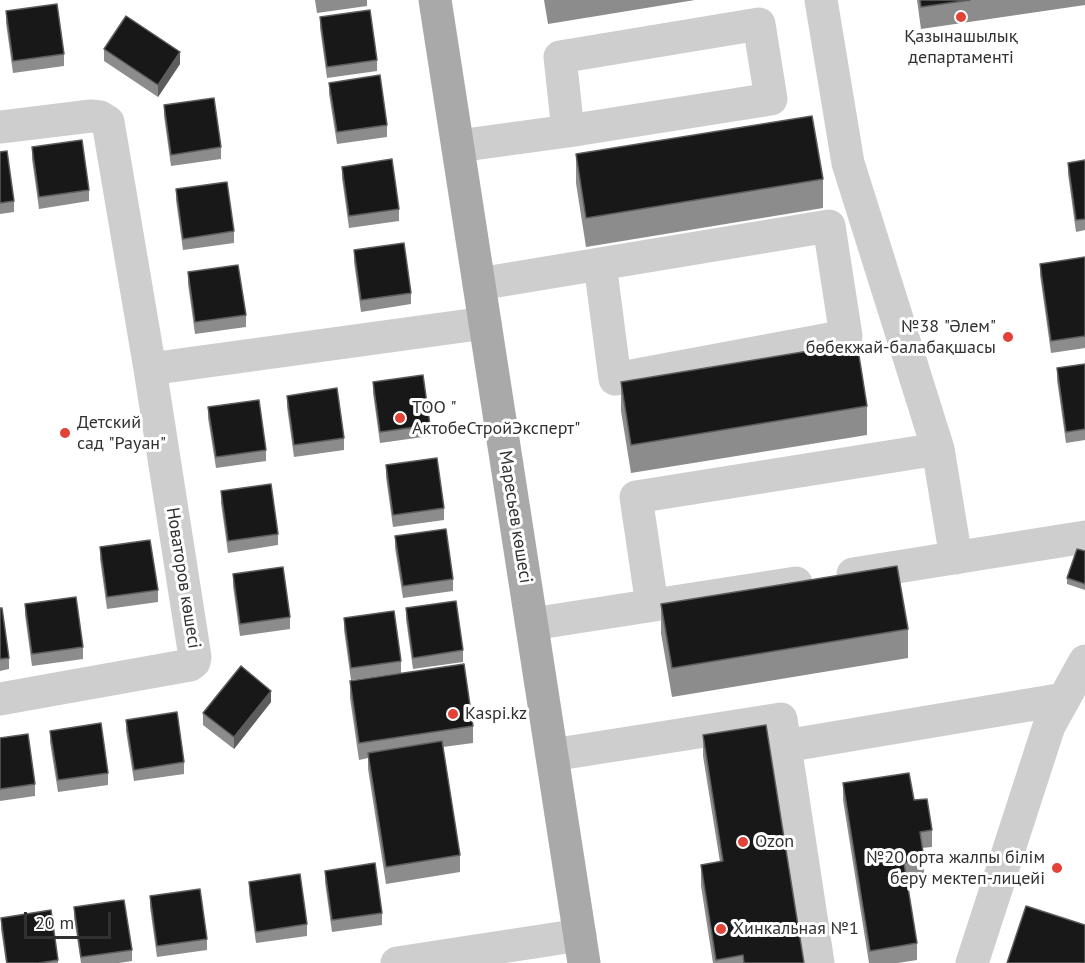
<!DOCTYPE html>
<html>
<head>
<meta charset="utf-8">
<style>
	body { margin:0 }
	#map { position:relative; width:1085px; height:963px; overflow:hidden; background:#fff; font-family:"PT Sans",sans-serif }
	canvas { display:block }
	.scale { position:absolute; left:24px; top:912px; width:87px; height:27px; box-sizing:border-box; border:3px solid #313131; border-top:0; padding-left:8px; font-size:18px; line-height:21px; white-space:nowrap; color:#313131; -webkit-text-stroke:4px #fff; paint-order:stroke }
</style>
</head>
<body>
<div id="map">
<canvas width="1085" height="963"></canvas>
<div class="scale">20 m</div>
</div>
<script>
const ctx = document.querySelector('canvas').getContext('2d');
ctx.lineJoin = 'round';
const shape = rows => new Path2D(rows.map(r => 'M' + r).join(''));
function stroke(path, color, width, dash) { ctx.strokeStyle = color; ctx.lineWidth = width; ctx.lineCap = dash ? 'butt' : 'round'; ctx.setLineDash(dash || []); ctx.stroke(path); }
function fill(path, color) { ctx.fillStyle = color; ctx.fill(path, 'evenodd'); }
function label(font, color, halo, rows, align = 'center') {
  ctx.font = font + ' "PT Sans",sans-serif'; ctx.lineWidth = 6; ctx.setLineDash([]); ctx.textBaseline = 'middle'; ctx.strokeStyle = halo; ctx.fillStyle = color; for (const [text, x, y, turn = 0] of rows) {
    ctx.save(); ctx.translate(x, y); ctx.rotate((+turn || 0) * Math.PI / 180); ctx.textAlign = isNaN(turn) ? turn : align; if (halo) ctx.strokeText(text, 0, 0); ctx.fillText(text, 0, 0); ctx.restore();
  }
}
const minor = shape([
	[821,0,848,163,938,449,956,558],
	[759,24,771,99,568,131,560,57,759,24],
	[0,127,91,116,100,117,108,122,150,369,195,657,194,662,190,665,0,699],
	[458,146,568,131],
	[479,284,829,226,846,336,615,379,600,264],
	[150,369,485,323],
	[853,574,1085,537],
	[652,605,636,497,938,449],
	[532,624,796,583],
	[785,746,818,963],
	[552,755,781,719,785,746,1064,699],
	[397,963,580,935],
	[972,963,1049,726,1085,661]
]);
const major = shape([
	[435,0,584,963]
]);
const wall = shape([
	[315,0,367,0,367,6,317,13],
	[544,0,695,0,548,24],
	[917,0,1085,0,1085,5,921,29],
	[6,11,64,54,64,66,13,73,6,23],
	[320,17,377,60,377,71,327,78,320,28],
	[104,49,180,64,158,97,104,61],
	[329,83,387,125,387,137,337,144,329,94],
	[164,105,221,147,221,159,171,166,164,116],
	[32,147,89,190,89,201,39,209,32,159],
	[0,152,14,201,14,212,0,214],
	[576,154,823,179,823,208,586,247,576,183],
	[1085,160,1085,230,1076,232,1068,174,1068,163],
	[342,167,399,209,399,221,349,228,342,178],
	[176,189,234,231,234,243,183,250,176,200],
	[354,250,411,293,411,304,361,312,354,262],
	[1085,257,1085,348,1051,353,1040,275,1040,264],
	[188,272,246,315,246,327,195,334,188,284],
	[1085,364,1085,440,1066,443,1057,380,1057,368],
	[373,382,430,425,430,436,380,443,373,393],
	[621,382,867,406,867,435,631,473,621,411],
	[287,396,344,438,344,450,294,457,287,407],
	[208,407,266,450,266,461,216,468,208,418],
	[386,465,444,508,444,520,393,527,386,477],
	[221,491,278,534,278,545,228,553,221,503],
	[395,536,453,579,453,591,403,598,395,548],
	[100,547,158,590,158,602,107,609,100,559],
	[1085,551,1085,590,1067,584,1067,578],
	[233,574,290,617,290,629,240,636,233,586],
	[25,604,83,647,83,659,32,666,25,615],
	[661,604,908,629,908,658,672,697,661,633],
	[0,608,9,658,9,669,0,671],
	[406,608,463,650,463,662,413,669,406,619],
	[344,618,401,661,401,673,351,680,344,630],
	[350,681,473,726,473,743,443,747,460,855,460,872,386,884,368,769,368,758,359,760,350,698],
	[271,702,234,749,203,725,203,713],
	[126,720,184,762,184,774,134,781,126,731],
	[50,731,108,773,108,785,58,792,50,742],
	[703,735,804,963,713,963,701,886,701,865,720,862,703,756],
	[0,738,35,784,35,796,0,801],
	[843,783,914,800,932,830,932,847,922,848,924,859,924,876,906,879,917,943,917,960,898,963,869,963,843,800],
	[325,871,382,913,382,925,332,932,325,882],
	[249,882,307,924,307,936,256,943,249,893],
	[150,896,207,939,207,950,157,957,150,907],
	[74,907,132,950,132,961,119,963,81,963,74,918],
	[1,918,58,960,58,963,6,963,1,929]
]);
const shadedWall = shape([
	[180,52,180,64,158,97,158,85],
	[271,691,271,702,234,749,234,737]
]);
const building = shape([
	[920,0,970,0,921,7,920,0],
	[57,4,64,54,13,61,6,11,57,4],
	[370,10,377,60,327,67,320,17,370,10],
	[126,16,180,52,158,85,104,49,126,16],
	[380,75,387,125,337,132,329,83,380,75],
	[214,98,221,147,171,155,164,105,214,98],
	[812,116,823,179,586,218,576,154,812,116],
	[82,140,89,190,39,197,32,147,82,140],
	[7,151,14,201,0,203,0,152,7,151],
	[392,159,399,209,349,216,342,167,392,159],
	[1085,160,1085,219,1076,220,1068,163,1085,160],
	[227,182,234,231,183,239,176,189,227,182],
	[404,243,411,293,361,300,354,250,404,243],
	[1085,257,1085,336,1051,341,1040,264,1085,257],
	[238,265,246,315,195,322,188,272,238,265],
	[857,343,867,406,631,445,621,382,857,343],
	[1085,364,1085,429,1066,432,1057,368,1085,364],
	[423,375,430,425,380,432,373,382,423,375],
	[337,388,344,438,294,445,287,396,337,388],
	[259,400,266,450,216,457,208,407,259,400],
	[437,458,444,508,393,515,386,465,437,458],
	[271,484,278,534,228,541,221,491,271,484],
	[446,529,453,579,403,586,395,536,446,529],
	[150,540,158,590,107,597,100,547,150,540],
	[1077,549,1085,551,1085,584,1067,578,1077,549],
	[897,566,908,629,672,668,661,604,897,566],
	[283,567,290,617,240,624,233,574,283,567],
	[76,597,83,647,32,654,25,604,76,597],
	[456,601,463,650,413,658,406,608,456,601],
	[0,608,2,608,9,658,0,659,0,608],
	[394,611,401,661,351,668,344,618,394,611],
	[464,664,473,726,359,743,350,681,464,664],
	[241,666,271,691,234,737,203,713,241,666],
	[177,712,184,762,134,770,126,720,177,712],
	[101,723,108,773,58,780,50,731,101,723],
	[766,725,804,963,744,963,743,955,716,960,701,865,723,861,703,735,766,725],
	[28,734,35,784,0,789,0,738,28,734],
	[442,741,460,855,386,867,368,753,442,741],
	[909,773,914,800,927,799,932,830,920,832,924,859,904,863,917,943,870,951,843,783,909,773],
	[375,863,382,913,332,920,325,871,375,863],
	[300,874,307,924,256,932,249,882,300,874],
	[200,889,207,939,157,946,150,896,200,889],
	[124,900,132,950,81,957,74,907,124,900],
	[1026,906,1085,925,1085,963,1007,963,1026,906],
	[51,910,58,960,39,963,7,963,1,918,51,910]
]);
const markers = [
	[961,17,6,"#e24238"],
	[1008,337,6,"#e24238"],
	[400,418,6,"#e24238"],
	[65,433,6,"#e24238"],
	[453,714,6,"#e24238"],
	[743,842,6,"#e24238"],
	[1057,868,6,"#e24238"],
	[721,929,6,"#e24238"]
];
const poiNames = [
	["Қазынашылық",961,37,"center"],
	["департаменті",961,58,"center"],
	["№38 \"Әлем\"",996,327,"right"],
	["бөбекжай-балабақшасы",996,348,"right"],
	["ТОО \"",412,408],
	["АктобеСтройЭксперт\"",412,429],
	["Детский",77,423],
	["сад \"Рауан\"",77,444],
	["Kaspi.kz",465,714],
	["Ozon",755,842],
	["№20 орта жалпы білім",1045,858,"right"],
	["беру мектеп-лицейі",1045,879,"right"],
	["Хинкальная №1",733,929]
];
const streetNames = [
	["Маресьев көшесі",515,517,81],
	["Новаторов көшесі",183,578,81]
];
stroke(minor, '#cecece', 33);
stroke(major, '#a9a9a9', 33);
fill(wall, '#8c8c8c');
fill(shadedWall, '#5d5d5d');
fill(building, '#181818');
stroke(building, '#5d5d5d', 1.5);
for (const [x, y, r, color] of markers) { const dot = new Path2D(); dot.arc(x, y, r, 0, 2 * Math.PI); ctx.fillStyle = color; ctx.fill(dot); stroke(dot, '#fff', 2); }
label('18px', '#313131', '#fff', poiNames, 'left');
label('18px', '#313131', '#fff', streetNames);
</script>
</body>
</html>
